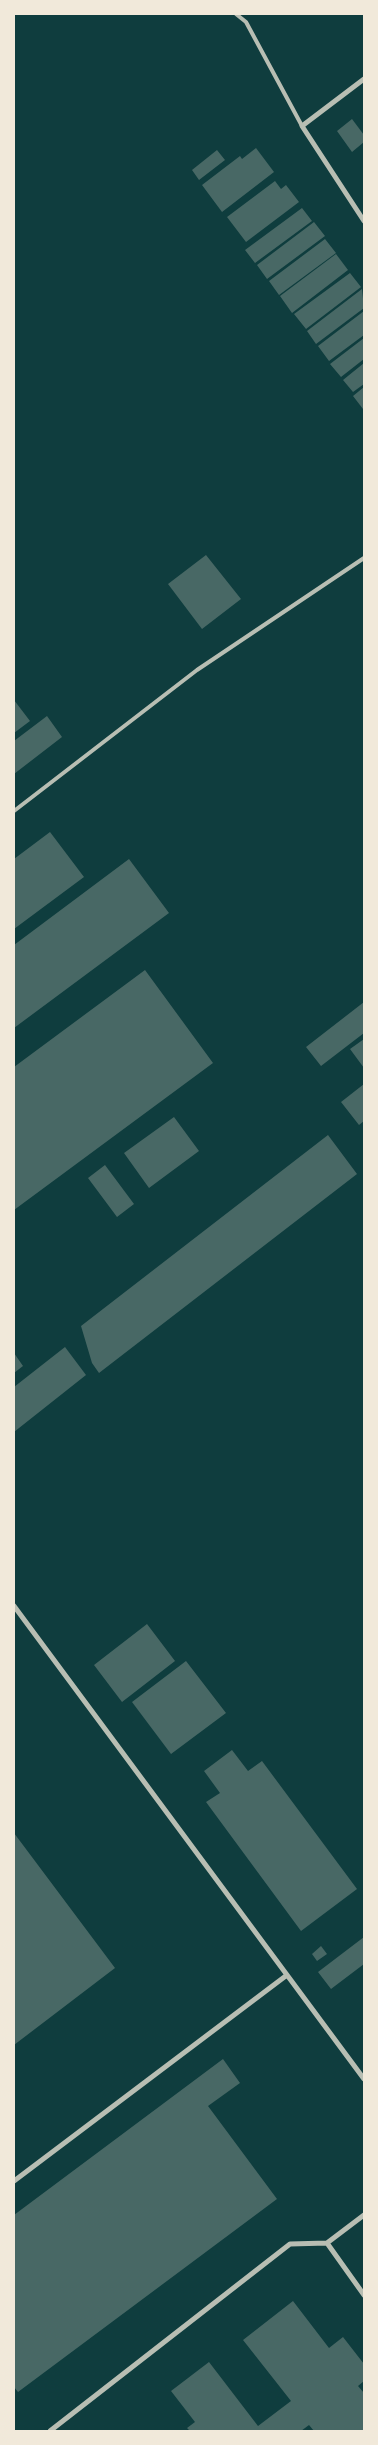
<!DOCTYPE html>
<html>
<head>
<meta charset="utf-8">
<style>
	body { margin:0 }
	#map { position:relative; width:378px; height:2445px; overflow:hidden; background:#0f3d3e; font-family:Ubuntu,sans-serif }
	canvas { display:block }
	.frame { position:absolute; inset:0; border:15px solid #f1e9da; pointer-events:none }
</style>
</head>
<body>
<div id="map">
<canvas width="378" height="2445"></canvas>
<div class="frame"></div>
</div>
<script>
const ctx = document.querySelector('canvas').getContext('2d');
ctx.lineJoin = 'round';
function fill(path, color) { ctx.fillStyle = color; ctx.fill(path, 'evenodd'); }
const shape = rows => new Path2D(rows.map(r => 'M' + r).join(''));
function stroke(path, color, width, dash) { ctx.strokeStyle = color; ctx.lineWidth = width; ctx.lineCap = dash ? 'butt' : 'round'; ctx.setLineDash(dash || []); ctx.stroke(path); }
const building = shape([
	[352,119,364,135,364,142,352,152,337,131],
	[256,148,274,172,222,212,202,185,240,156,242,159],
	[217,150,225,160,199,180,192,170],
	[275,181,281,189,286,185,299,202,246,242,227,217],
	[302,208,312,221,255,263,245,250],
	[314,222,325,236,267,279,257,265],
	[325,239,336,253,279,295,269,281],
	[336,254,348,270,292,313,280,296],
	[350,273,361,287,306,329,294,314],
	[362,289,364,308,316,344,307,331],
	[364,311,364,335,329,361,318,346],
	[364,338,364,359,341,377,330,364],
	[364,363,364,384,353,392,343,380],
	[364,387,364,407,363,409,353,396],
	[206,555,241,599,202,629,168,584],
	[14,700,30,721,14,733],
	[47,716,62,737,14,774,14,741],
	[50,832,84,877,14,929,14,859],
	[129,859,169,913,14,1028,14,945],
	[145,970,213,1063,14,1210,14,1067],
	[364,1002,364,1033,321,1066,306,1047],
	[364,1039,364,1068,350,1049],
	[364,1084,364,1121,359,1125,341,1102],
	[174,1117,199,1151,149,1188,124,1153],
	[328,1135,357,1174,99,1373,92,1363,81,1326],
	[105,1165,134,1204,117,1217,88,1178],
	[65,1347,86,1375,14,1432,14,1387],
	[14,1353,23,1366,14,1373],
	[147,1624,175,1661,122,1702,94,1665],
	[186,1661,226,1713,171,1754,132,1702],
	[232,1750,248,1771,262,1761,357,1889,301,1931,206,1802,220,1793,204,1771],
	[14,1833,115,1968,14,2045],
	[364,1937,364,1964,331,1989,318,1972],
	[321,1946,327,1954,317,1961,312,1954],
	[223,2059,240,2083,208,2106,277,2199,18,2392,14,2387,14,2215],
	[293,2301,329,2348,343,2337,364,2364,364,2381,358,2386,364,2393,364,2431,314,2431,309,2425,301,2431,190,2431,187,2428,195,2422,171,2391,209,2362,258,2426,291,2401,243,2340]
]);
const service = shape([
	[236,14,246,22,302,126],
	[14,811,197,670,364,558]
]);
const minor = shape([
	[364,79,302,126,364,221],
	[14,1606,364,2079],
	[14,2181,287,1975],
	[327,2243,364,2295],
	[50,2431,290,2244,327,2243,364,2215]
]);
fill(building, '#486865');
stroke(service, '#b8beb3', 4);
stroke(minor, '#b8beb3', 5);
</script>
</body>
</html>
